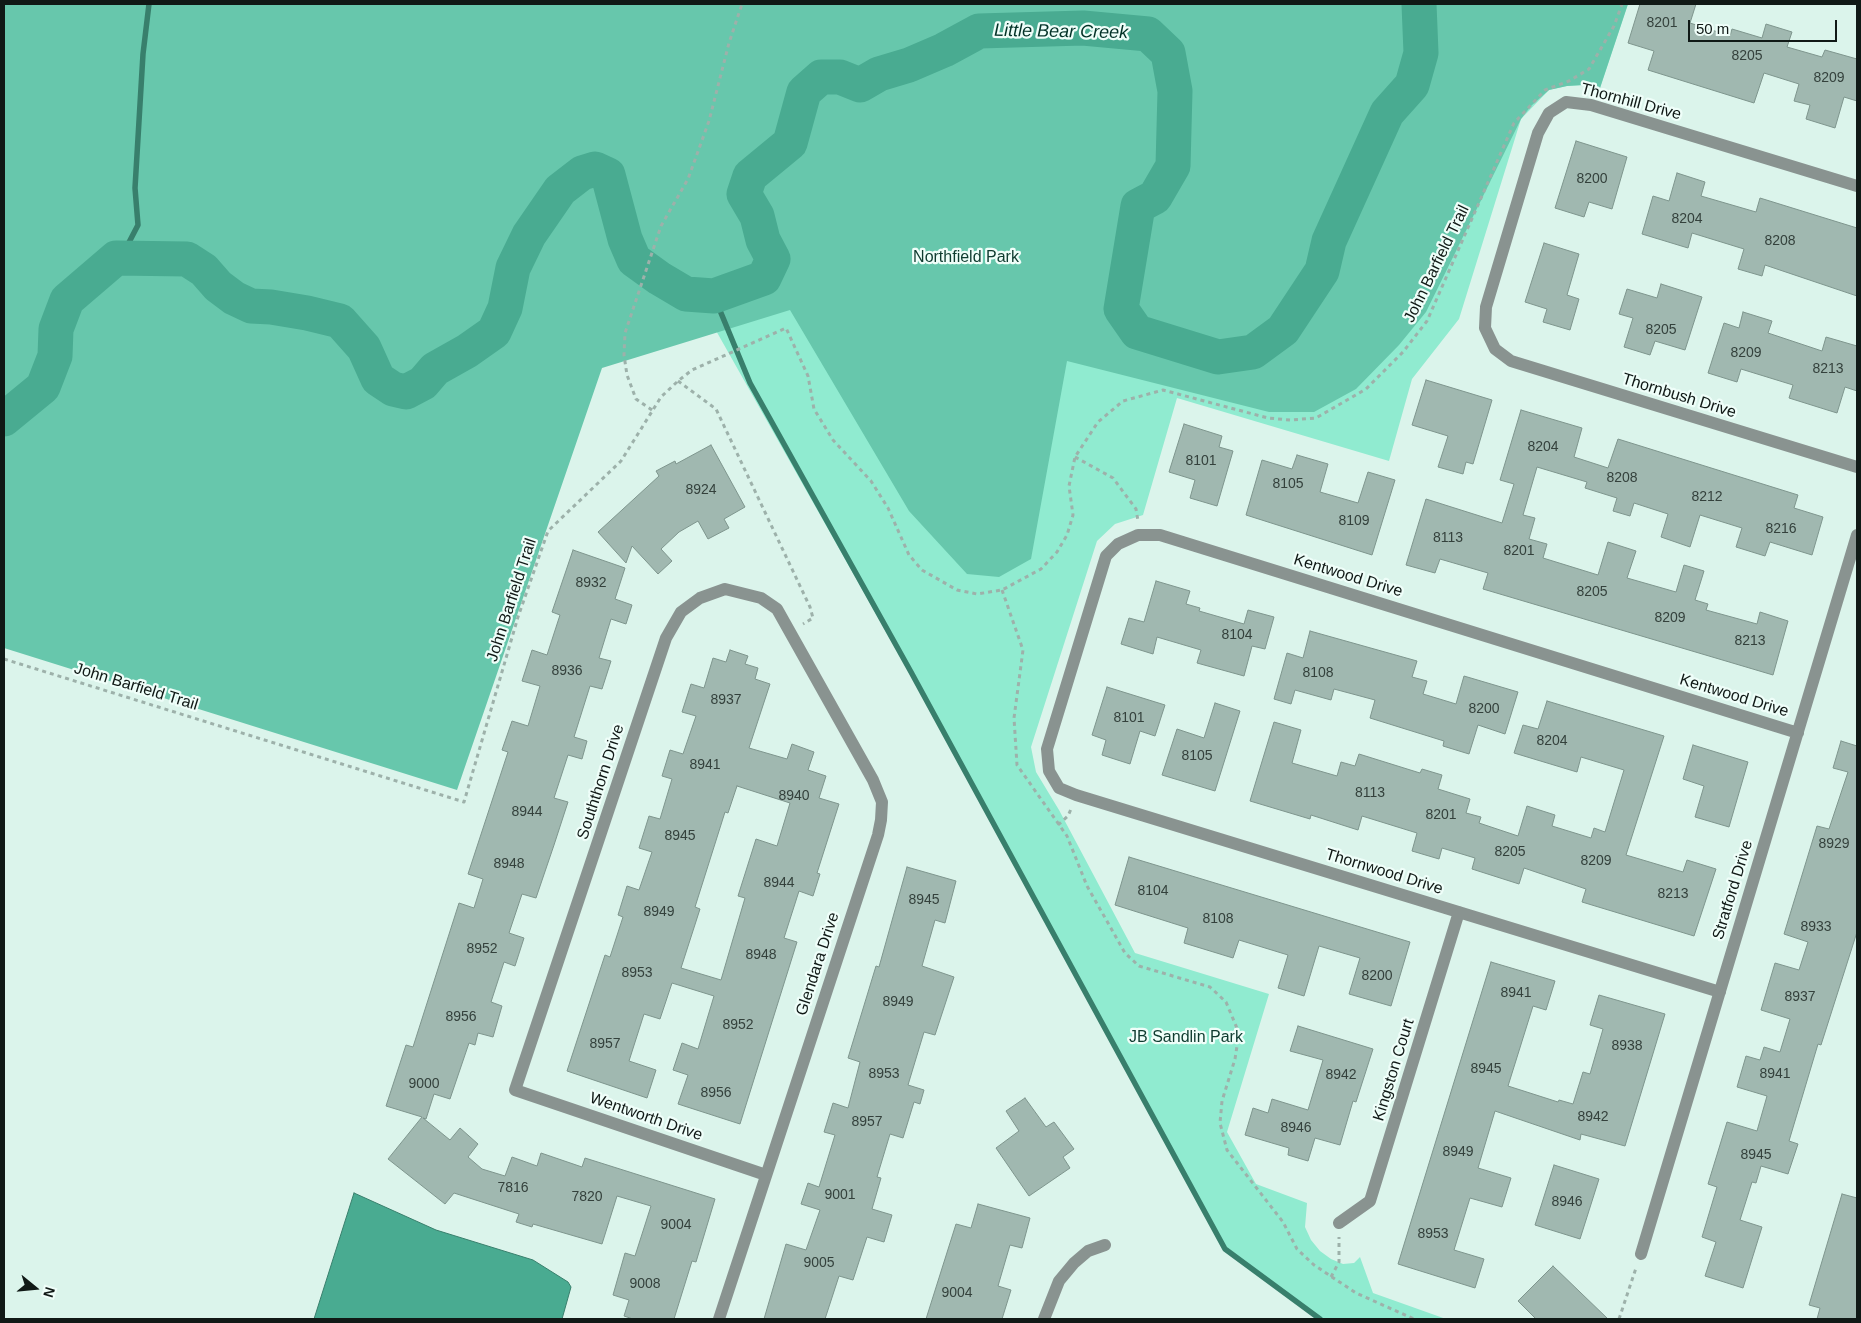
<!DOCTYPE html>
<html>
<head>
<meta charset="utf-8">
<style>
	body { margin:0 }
	#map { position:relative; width:1861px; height:1323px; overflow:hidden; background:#dbf4eb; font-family:Arial,sans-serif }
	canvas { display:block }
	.frame { position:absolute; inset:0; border:5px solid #101916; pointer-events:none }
	.north { position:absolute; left:10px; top:1263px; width:50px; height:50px; -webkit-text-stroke:4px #effef9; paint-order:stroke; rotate:107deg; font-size:14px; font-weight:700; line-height:20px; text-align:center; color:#101916 }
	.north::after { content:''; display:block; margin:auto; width:18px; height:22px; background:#101916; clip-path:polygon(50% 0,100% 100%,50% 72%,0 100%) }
	.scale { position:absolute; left:1688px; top:20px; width:149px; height:22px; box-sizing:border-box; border:2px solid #101916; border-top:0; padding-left:6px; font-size:15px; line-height:18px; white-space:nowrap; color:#101916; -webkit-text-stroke:4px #effef9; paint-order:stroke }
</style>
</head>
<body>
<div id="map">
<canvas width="1861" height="1323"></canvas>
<div class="frame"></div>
<div class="north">N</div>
<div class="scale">50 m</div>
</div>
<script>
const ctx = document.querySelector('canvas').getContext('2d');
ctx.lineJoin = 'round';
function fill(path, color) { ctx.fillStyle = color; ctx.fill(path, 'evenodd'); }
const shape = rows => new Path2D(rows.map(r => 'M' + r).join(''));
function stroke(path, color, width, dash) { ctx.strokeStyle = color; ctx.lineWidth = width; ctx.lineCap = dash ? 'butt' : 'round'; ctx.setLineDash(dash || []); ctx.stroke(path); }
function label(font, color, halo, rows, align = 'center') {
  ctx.font = font + ' Arial,sans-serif'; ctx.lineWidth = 4.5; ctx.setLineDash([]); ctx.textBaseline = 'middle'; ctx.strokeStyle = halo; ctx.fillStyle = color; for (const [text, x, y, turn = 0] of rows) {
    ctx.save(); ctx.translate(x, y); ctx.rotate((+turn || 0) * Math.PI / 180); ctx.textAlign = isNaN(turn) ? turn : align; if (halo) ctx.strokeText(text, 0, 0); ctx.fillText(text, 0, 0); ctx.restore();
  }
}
const green = shape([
	[703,4,1628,4,1600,88,1583,85,1567,86,1549,90,1521,119,1459,319,1412,379,1389,461,1177,398,1143,515,1115,524,1097,541,1031,747,1036,772,1059,810,1135,953,1269,994,1227,1132,1256,1184,1307,1203,1305,1227,1311,1240,1320,1251,1331,1259,1343,1264,1354,1263,1360,1257,1373,1293,1446,1319,1320,1319,1225,1249,1007,846,640,196]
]);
const forest = shape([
	[4,4,1628,4,1600,88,1583,85,1567,86,1549,90,1531,106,1521,119,1426,312,1399,345,1356,389,1314,412,1269,412,1067,361,1031,559,999,577,967,574,909,511,790,310,602,368,457,790,4,648]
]);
const water = shape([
	[354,1193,436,1230,533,1260,568,1282,571,1287,562,1319,314,1319,354,1193]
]);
const stream = shape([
	[116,258,125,250,138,225,135,188,143,54,149,4],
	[714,296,750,383,911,672,1225,1249,1320,1319]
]);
const river = shape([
	[4,419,43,387,55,356,56,329,67,300,116,258,187,259,204,270,218,286,234,298,251,306,271,307,307,313,340,321,364,348,378,379,393,389,406,392,423,383,435,369,467,351,494,332,505,308,513,268,529,235,560,190,582,173,595,169,608,175,625,239,634,260,659,278,686,294,714,296,764,278,773,259,763,240,757,216,744,194,750,176,790,143,804,92,821,77,840,77,860,85,879,74,909,65,944,50,979,31,1083,28,1148,34,1168,53,1175,91,1173,166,1155,197,1138,206,1121,309,1137,332,1218,357,1253,352,1283,330,1322,271,1329,241,1387,113,1412,85,1421,53,1419,4]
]);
const building = shape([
	[1640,4,1696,4,1690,23,1730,36,1732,29,1762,38,1766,24,1792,32,1787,47,1822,57,1825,50,1857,59,1857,101,1844,97,1835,128,1806,119,1810,105,1794,101,1799,84,1764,73,1754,103,1648,70,1654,51,1628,43,1640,4],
	[1576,141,1627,157,1612,209,1589,202,1584,217,1555,208,1576,141],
	[1677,173,1705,182,1701,196,1756,212,1760,198,1857,228,1857,296,1765,265,1762,276,1738,269,1744,249,1692,233,1688,248,1642,234,1653,196,1669,201,1677,173],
	[1544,243,1579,254,1567,295,1579,299,1570,330,1543,322,1547,309,1525,302,1544,243],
	[1661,284,1702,297,1685,350,1655,341,1650,355,1624,347,1633,318,1619,314,1627,289,1657,298,1661,284],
	[1743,312,1772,321,1768,333,1822,351,1826,337,1857,346,1857,391,1845,387,1837,413,1789,398,1793,385,1741,369,1737,382,1708,373,1724,323,1739,328,1743,312],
	[1426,380,1492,400,1473,464,1466,462,1463,474,1438,467,1448,436,1412,425,1426,380],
	[1521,410,1582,428,1574,457,1608,468,1618,439,1798,495,1794,508,1823,517,1812,555,1770,542,1765,556,1736,547,1742,528,1700,515,1690,547,1661,537,1668,514,1634,503,1630,516,1613,511,1617,498,1585,488,1587,482,1537,467,1523,515,1535,518,1529,539,1547,544,1543,558,1598,575,1608,542,1636,551,1627,578,1676,592,1684,565,1704,571,1695,600,1708,604,1706,610,1757,624,1760,612,1788,621,1773,675,1483,589,1488,573,1440,559,1435,573,1406,565,1426,499,1502,523,1514,484,1500,480,1521,410],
	[1184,424,1222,436,1219,447,1233,451,1217,506,1190,498,1195,480,1169,472,1184,424],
	[711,445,745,507,724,519,729,528,708,539,698,521,679,532,661,549,672,561,658,574,632,546,626,563,598,532,659,476,656,471,675,461,676,464,711,445],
	[1297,455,1328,464,1320,492,1358,503,1368,472,1395,480,1372,555,1246,515,1262,460,1292,469,1297,455],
	[573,550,625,568,615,599,632,605,626,624,611,619,599,658,611,661,602,689,590,686,574,737,587,741,582,759,568,755,554,798,568,802,554,845,536,898,522,894,509,933,524,938,515,966,504,962,491,1002,502,1006,493,1037,478,1033,475,1045,469,1043,450,1099,434,1094,426,1119,423,1118,450,1140,460,1128,478,1144,468,1157,482,1169,505,1176,512,1157,537,1166,541,1153,582,1167,585,1158,715,1199,696,1262,692,1261,674,1319,633,1319,624,1316,629,1300,613,1295,625,1253,635,1256,651,1206,617,1196,602,1244,533,1224,532,1227,516,1222,519,1214,454,1193,445,1204,388,1159,422,1117,386,1106,406,1045,413,1047,459,903,474,908,483,879,468,874,508,752,502,750,512,721,528,726,540,686,522,681,532,650,547,655,560,615,552,612,573,550],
	[1156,581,1190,591,1186,604,1200,608,1199,611,1244,624,1248,610,1274,617,1265,649,1252,646,1244,676,1197,663,1201,650,1157,637,1153,654,1121,644,1129,618,1144,622,1156,581],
	[1310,631,1417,661,1412,677,1427,681,1423,694,1456,704,1464,676,1518,692,1505,734,1478,725,1469,754,1443,746,1444,741,1370,718,1375,700,1334,689,1331,700,1295,690,1291,704,1274,699,1287,653,1303,658,1310,631],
	[730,650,748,656,745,664,758,668,755,679,770,684,749,748,787,759,792,744,814,752,808,770,826,776,819,798,839,804,817,873,820,874,813,896,799,891,784,938,797,942,740,1124,678,1104,688,1075,673,1070,682,1043,698,1049,714,996,672,983,660,1019,644,1014,629,1061,656,1070,647,1098,567,1071,605,955,610,957,623,917,618,915,627,886,639,890,652,852,639,848,649,816,660,819,672,779,662,776,670,750,683,754,696,716,682,712,691,684,704,688,713,658,726,662,730,650],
	[737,786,790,803,777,846,756,839,738,896,745,898,721,980,681,968,700,909,695,907,725,812,728,813,737,786],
	[1107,687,1165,705,1155,736,1140,731,1130,764,1102,755,1106,740,1092,735,1107,687],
	[1547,701,1664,736,1626,855,1683,872,1687,860,1716,869,1694,936,1582,902,1586,889,1524,868,1519,884,1472,869,1475,858,1442,848,1439,859,1412,851,1417,833,1362,816,1358,830,1311,815,1310,819,1250,801,1274,722,1301,730,1292,763,1337,776,1341,762,1355,766,1359,754,1420,773,1422,769,1442,775,1438,789,1470,799,1466,813,1481,817,1479,823,1518,836,1527,806,1555,815,1552,826,1591,838,1594,828,1605,832,1624,770,1581,757,1577,772,1514,753,1523,725,1538,729,1547,701],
	[1215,703,1240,711,1215,791,1162,775,1177,729,1204,738,1215,703],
	[1841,741,1857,746,1857,932,1821,1045,1818,1044,1789,1141,1798,1144,1788,1174,1761,1166,1756,1183,1752,1182,1740,1220,1762,1227,1743,1288,1705,1276,1716,1242,1702,1237,1717,1187,1708,1184,1727,1122,1757,1131,1767,1096,1737,1087,1746,1056,1760,1060,1764,1047,1780,1052,1790,1019,1761,1010,1775,963,1799,970,1808,942,1784,934,1817,826,1829,829,1848,772,1833,768,1841,741],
	[1693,745,1748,762,1729,827,1695,817,1704,786,1683,779,1693,745],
	[1129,857,1410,942,1391,1006,1349,994,1360,958,1319,946,1304,996,1278,988,1288,955,1239,940,1233,958,1184,943,1188,928,1115,905,1129,857],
	[907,867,956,881,945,923,935,920,922,966,954,977,935,1035,924,1032,908,1085,924,1090,920,1104,914,1102,903,1138,890,1134,877,1177,881,1178,872,1209,892,1215,884,1242,867,1237,853,1280,839,1276,825,1319,764,1319,786,1244,806,1250,820,1210,801,1204,808,1183,819,1187,835,1135,824,1132,833,1103,848,1108,860,1062,848,1058,876,966,879,967,907,867],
	[1491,962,1555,981,1546,1010,1533,1006,1508,1086,1558,1102,1559,1100,1573,1104,1583,1072,1590,1074,1603,1029,1590,1025,1599,995,1665,1014,1625,1146,1581,1134,1580,1140,1495,1111,1478,1168,1511,1178,1502,1207,1470,1198,1454,1250,1484,1259,1475,1288,1398,1264,1491,962],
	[1298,1026,1373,1049,1356,1102,1353,1101,1340,1145,1315,1138,1308,1161,1288,1155,1289,1148,1245,1135,1253,1108,1268,1113,1272,1099,1308,1110,1323,1060,1290,1051,1298,1026],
	[1025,1098,1046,1127,1054,1122,1074,1149,1063,1157,1070,1168,1029,1196,996,1148,1019,1131,1006,1111,1025,1098],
	[1554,1165,1599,1179,1580,1239,1535,1225,1554,1165],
	[1842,1194,1857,1198,1857,1319,1817,1319,1820,1308,1809,1305,1842,1194],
	[978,1204,1030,1218,1022,1248,1010,1245,998,1286,1011,1290,1002,1319,926,1319,956,1224,971,1228,978,1204],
	[1553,1266,1608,1319,1536,1319,1518,1301,1553,1266]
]);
const path = shape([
	[678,381,716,409,810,607,813,618,803,624],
	[652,410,636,399,627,375,624,355,625,333,661,226,688,179,709,121,729,43,742,4],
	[1075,457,1113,478,1136,509,1138,521],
	[1002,590,1023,650,1014,718,1017,765,1067,836,1087,886,1125,953,1139,966,1210,987,1226,1002,1239,1033,1235,1059,1222,1101,1220,1123,1227,1150,1283,1222,1297,1249,1314,1265,1356,1293,1414,1319],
	[4,659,464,802,518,617,548,531,621,461,661,397,678,381,692,370,786,328,808,376,814,409,833,440,871,481,888,508,909,555,922,570,957,590,977,594,1002,590,1041,569,1057,552,1067,535,1073,515,1069,486,1075,457,1098,422,1123,401,1163,390,1268,418,1290,420,1316,418,1366,389,1403,352,1427,321,1514,123,1545,90,1569,81,1589,69,1614,26,1622,4],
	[1058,825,1068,816,1071,809],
	[1331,1277,1339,1262,1339,1237],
	[1619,1319,1636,1268]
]);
const minor = shape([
	[1857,186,1591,105,1566,102,1549,113,1538,133,1486,307,1485,328,1495,349,1511,361,1857,467],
	[1720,992,1076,795,1059,788,1049,771,1047,749,1106,556,1118,544,1138,535,1160,535,1798,733],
	[1339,1223,1370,1201,1459,912],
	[1641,1254,1857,535],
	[719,1319,878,835,881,820,882,802,873,780,777,609,761,598,725,589,700,598,681,612,666,638,515,1090,766,1175],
	[1044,1319,1059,1281,1074,1263,1088,1251,1105,1245]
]);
const numberNames = [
	["8201",1662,23],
	["8205",1747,56],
	["8209",1829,78],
	["8200",1592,179],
	["8204",1687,219],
	["8208",1780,241],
	["8205",1661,330],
	["8209",1746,353],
	["8213",1828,369],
	["8204",1543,447],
	["8101",1201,461],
	["8208",1622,478],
	["8105",1288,484],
	["8924",701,490],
	["8212",1707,497],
	["8109",1354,521],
	["8216",1781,529],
	["8113",1448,538],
	["8201",1519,551],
	["8932",591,583],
	["8205",1592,592],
	["8209",1670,618],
	["8104",1237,635],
	["8213",1750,641],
	["8936",567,671],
	["8108",1318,673],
	["8937",726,700],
	["8200",1484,709],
	["8101",1129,718],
	["8204",1552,741],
	["8105",1197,756],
	["8941",705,765],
	["8113",1370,793],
	["8940",794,796],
	["8944",527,812],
	["8201",1441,815],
	["8945",680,836],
	["8929",1834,844],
	["8205",1510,852],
	["8209",1596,861],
	["8948",509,864],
	["8944",779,883],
	["8104",1153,891],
	["8213",1673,894],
	["8945",924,900],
	["8949",659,912],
	["8108",1218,919],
	["8933",1816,927],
	["8952",482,949],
	["8948",761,955],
	["8953",637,973],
	["8200",1377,976],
	["8941",1516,993],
	["8937",1800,997],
	["8949",898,1002],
	["8956",461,1017],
	["8952",738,1025],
	["8957",605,1044],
	["8938",1627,1046],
	["8945",1486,1069],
	["8953",884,1074],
	["8941",1775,1074],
	["8942",1341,1075],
	["9000",424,1084],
	["8956",716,1093],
	["8942",1593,1117],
	["8957",867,1122],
	["8946",1296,1128],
	["8949",1458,1152],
	["8945",1756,1155],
	["7816",513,1188],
	["9001",840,1195],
	["7820",587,1197],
	["8946",1567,1202],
	["9004",676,1225],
	["8953",1433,1234],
	["9005",819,1263],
	["9008",645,1284],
	["9004",957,1293]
];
const streetNames = [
	["Thornhill Drive",1631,102,15],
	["John Barfield Trail",1437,264,-64],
	["Thornbush Drive",1679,396,17],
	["Kentwood Drive",1348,576,17],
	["John Barfield Trail",512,600,-72],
	["John Barfield Trail",136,687,17],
	["Kentwood Drive",1734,696,17],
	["Souththorn Drive",601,782,-72],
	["Thornwood Drive",1384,872,17],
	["Stratford Drive",1733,890,-73],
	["Glendara Drive",818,964,-72],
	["Kingston Court",1394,1070,-73],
	["Wentworth Drive",646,1117,19]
];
const parkNames = [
	["Northfield Park",966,258],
	["JB Sandlin Park",1186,1038]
];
const waterNames = [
	["Little Bear Creek",1061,32,1]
];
fill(green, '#90ebd0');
fill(forest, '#67c7ac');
fill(water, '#49ab91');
stroke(water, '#387f6c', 1);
stroke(stream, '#387f6c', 5.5);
stroke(river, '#49ab91', 35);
fill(building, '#a0b8b0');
stroke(building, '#7e958d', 1);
stroke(path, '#9db1aa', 3, [4, 4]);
stroke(minor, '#899390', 12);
label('14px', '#34413c', null, numberNames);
label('16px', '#101916', '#effef9', streetNames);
label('16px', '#0e3b2f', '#effef9', parkNames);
label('italic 18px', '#033227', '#effef9', waterNames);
</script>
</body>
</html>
